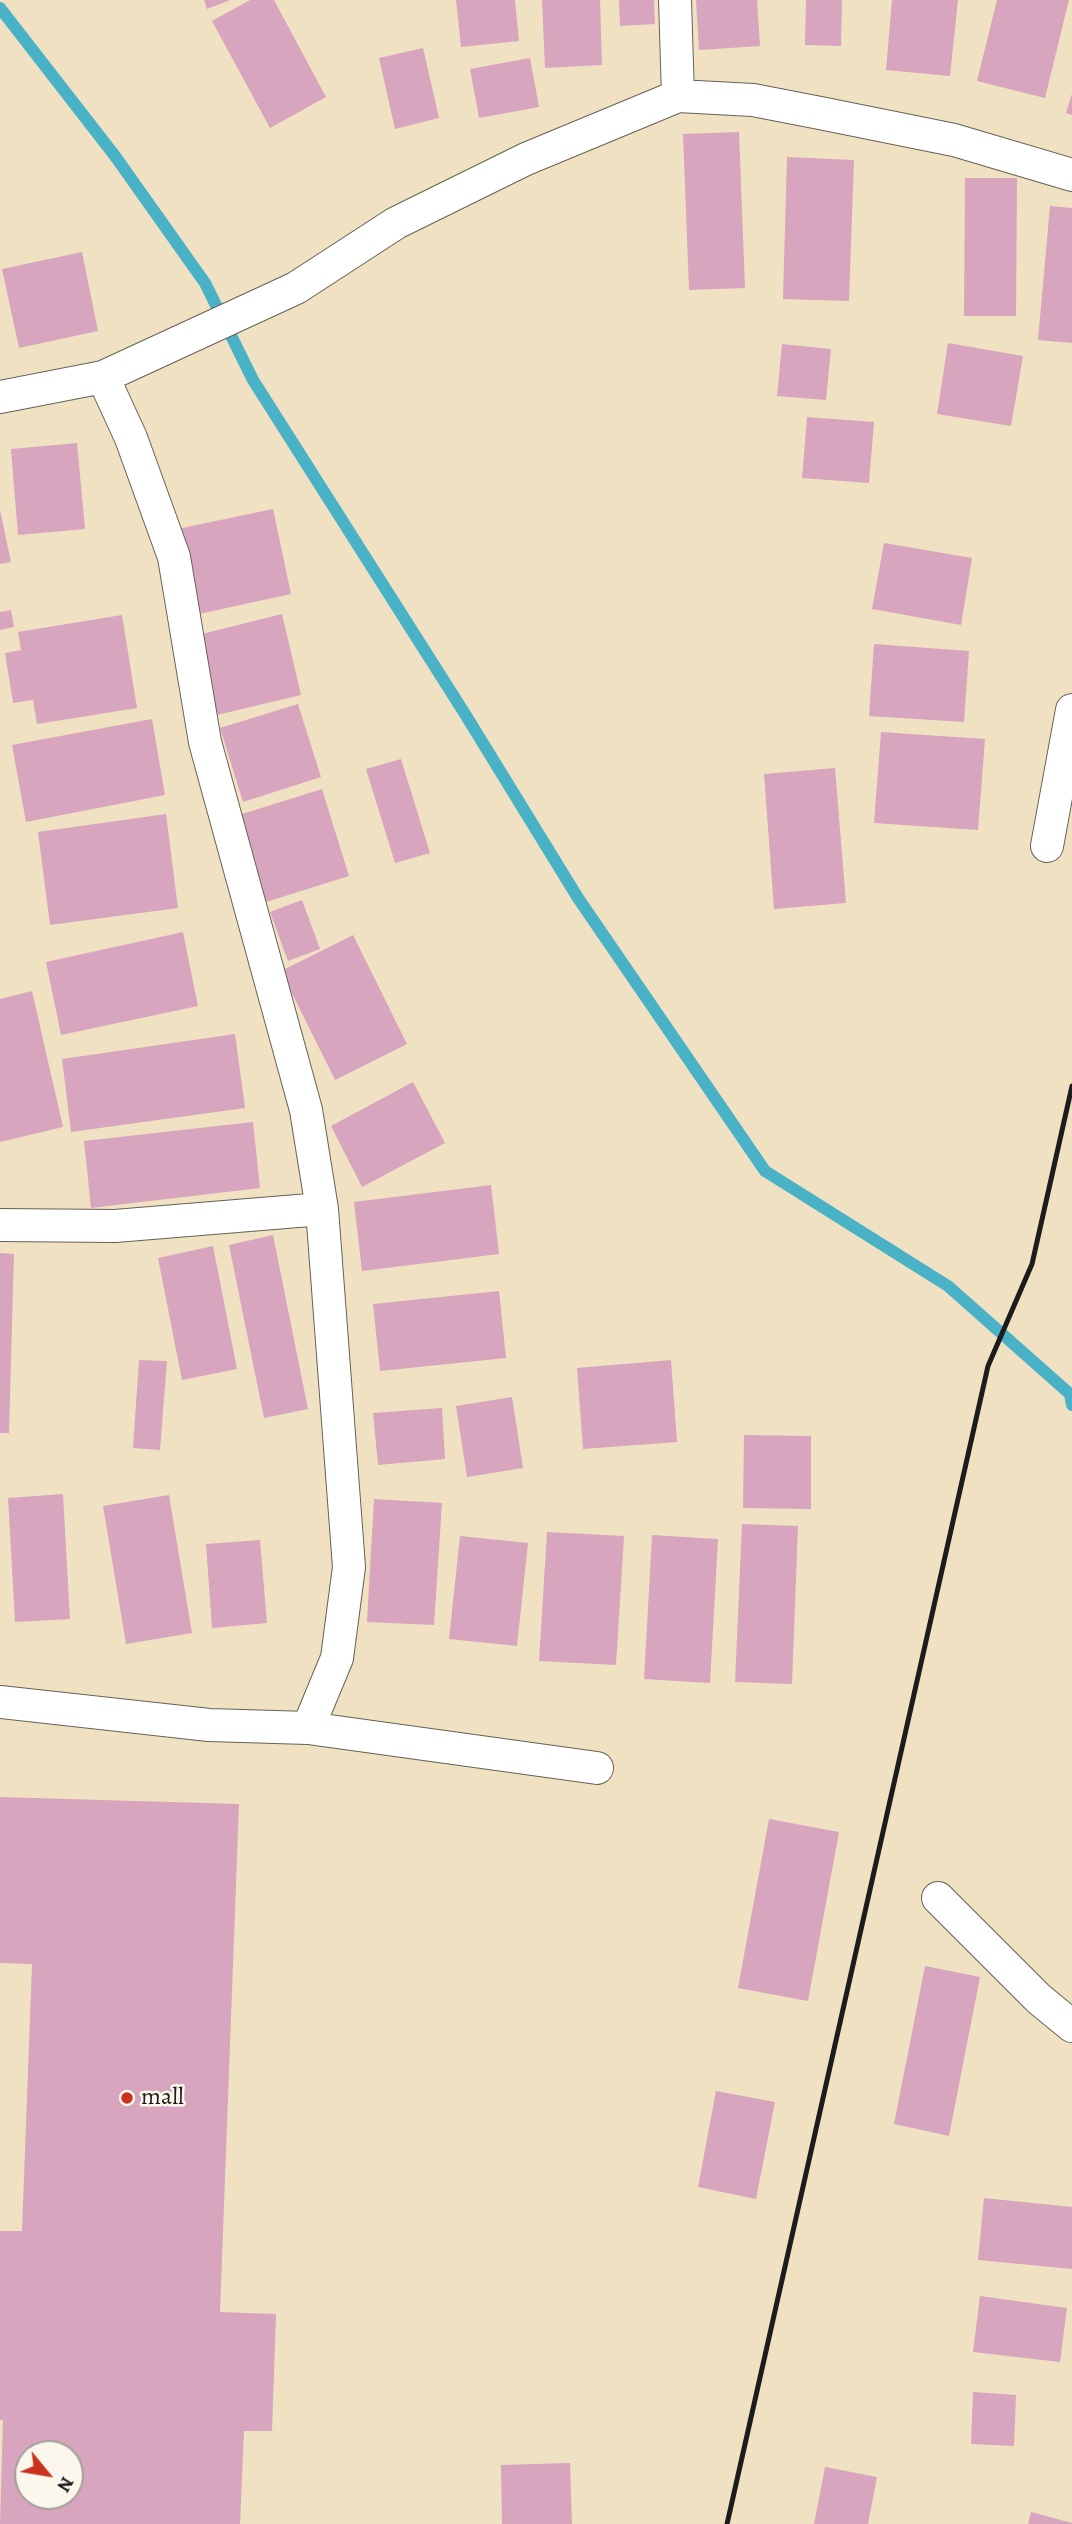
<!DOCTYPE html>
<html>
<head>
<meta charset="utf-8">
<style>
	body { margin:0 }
	#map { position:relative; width:1072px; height:2524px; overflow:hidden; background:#f0e1c2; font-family:Alegreya,serif }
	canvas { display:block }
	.north { position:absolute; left:14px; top:2440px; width:70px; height:70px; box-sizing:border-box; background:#fbf7ec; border:2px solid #a29f99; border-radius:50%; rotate:120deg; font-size:19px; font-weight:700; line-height:28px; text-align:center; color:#1c1c1c }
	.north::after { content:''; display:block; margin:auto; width:24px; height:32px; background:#c8321e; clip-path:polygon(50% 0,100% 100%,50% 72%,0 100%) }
</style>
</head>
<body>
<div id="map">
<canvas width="1072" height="2524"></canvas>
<div class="north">N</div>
</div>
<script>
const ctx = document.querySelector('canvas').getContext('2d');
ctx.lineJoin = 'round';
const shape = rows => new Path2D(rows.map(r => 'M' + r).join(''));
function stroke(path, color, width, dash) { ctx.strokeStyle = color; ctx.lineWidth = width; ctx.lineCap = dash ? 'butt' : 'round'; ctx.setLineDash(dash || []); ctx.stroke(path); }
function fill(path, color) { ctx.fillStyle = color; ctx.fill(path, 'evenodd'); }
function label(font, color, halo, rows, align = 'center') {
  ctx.font = font + ' Alegreya,serif'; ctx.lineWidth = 5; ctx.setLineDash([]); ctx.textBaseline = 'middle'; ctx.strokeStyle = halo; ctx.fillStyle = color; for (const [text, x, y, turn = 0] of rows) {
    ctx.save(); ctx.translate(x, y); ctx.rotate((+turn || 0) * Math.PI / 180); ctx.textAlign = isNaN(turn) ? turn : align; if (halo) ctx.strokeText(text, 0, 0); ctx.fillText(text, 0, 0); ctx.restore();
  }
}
const stream = shape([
	[0,8,115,156,205,283,253,380,465,714,578,898,765,1171,948,1286,1070,1394,1072,1405]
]);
const building = shape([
	[204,0,230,0,207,9],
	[250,0,274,0,326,97,270,128,212,21],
	[456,0,515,0,519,41,461,47],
	[542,0,600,0,602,65,545,68],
	[619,0,654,0,655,24,620,26],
	[696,0,757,0,760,46,699,50],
	[806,0,842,0,841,46,805,45],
	[892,0,958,0,950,76,886,70],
	[997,0,1069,0,1045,98,977,81],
	[423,48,439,118,395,129,379,58],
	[530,58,539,107,479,118,470,69],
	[1072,94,1072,115,1066,113],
	[739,132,745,288,689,290,683,134],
	[787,157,854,160,849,301,783,299],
	[965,178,1017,178,1016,316,964,316],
	[1050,206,1072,208,1072,343,1038,340],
	[82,252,98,331,19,348,2,269],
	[948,343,1023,356,1011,426,937,414],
	[782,344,831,349,826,400,777,396],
	[807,417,874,422,869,483,802,478],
	[77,443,85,529,18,535,11,449],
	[273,509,291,594,199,614,182,528],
	[0,510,11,562,0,564],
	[884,543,972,558,961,625,872,609],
	[11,610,14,627,0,630,0,612],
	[282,614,301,695,217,715,198,635],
	[122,615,137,708,37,724,33,700,13,703,5,653,21,650,18,632],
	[874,644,969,651,964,722,869,716],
	[298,704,321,777,243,802,220,728],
	[152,719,165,795,26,822,12,745],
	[881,732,985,739,978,830,874,823],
	[401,759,430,853,395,863,366,769],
	[835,768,846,903,774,909,764,774],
	[322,789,349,876,266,902,239,815],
	[166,814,178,908,50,925,38,832],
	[302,900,320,949,288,961,270,912],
	[183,932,198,1006,61,1035,46,962],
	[353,935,407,1044,335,1080,281,971],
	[32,991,63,1127,0,1142,0,999],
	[235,1034,245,1108,71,1132,62,1059],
	[413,1082,445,1143,362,1187,331,1126],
	[253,1122,260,1188,91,1208,84,1141],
	[491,1185,499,1254,362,1271,354,1202],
	[273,1235,308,1409,264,1418,229,1245],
	[213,1246,237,1369,182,1380,158,1258],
	[0,1253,14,1254,9,1433,0,1433],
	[499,1291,506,1358,380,1371,373,1304],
	[139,1360,167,1361,160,1450,133,1448],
	[671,1360,677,1442,583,1449,577,1368],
	[512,1397,523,1468,467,1477,456,1406],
	[442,1408,445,1459,378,1465,373,1413],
	[744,1435,811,1436,811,1509,743,1508],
	[63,1494,70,1619,15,1622,8,1498],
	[169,1495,192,1633,126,1644,103,1506],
	[374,1499,442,1503,434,1625,367,1622],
	[742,1524,798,1526,792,1684,735,1682],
	[547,1532,624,1536,616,1665,539,1661],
	[652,1535,718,1539,710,1683,644,1679],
	[460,1536,528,1543,517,1646,449,1639],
	[260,1540,267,1623,212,1628,206,1544],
	[0,1797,239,1804,220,2312,276,2314,272,2431,244,2431,240,2524,0,2524,3,2420,0,2420,0,2231,22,2231,32,1964,0,1963],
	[28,2454,70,2454,70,2496,28,2496],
	[769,1819,839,1832,808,2001,738,1988],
	[925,1966,980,1977,949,2136,894,2124],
	[716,2091,775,2102,756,2199,698,2187],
	[984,2198,1072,2207,1072,2269,978,2260],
	[980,2296,1067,2308,1060,2362,973,2352],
	[973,2392,1016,2395,1014,2446,971,2444],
	[570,2463,572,2524,502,2524,501,2465],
	[825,2467,877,2477,868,2524,814,2524],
	[1031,2512,1072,2523,1072,2524,1028,2524]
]);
const minor = shape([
	[675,0,678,96],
	[103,377,131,438,174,557,205,742,306,1110,322,1209,349,1567,337,1658,308,1728],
	[0,397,103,377,296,288,396,223,526,159,678,96,753,100,820,113,954,140,1072,175],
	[1047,846,1072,710],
	[0,1225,115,1226,322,1209],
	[0,1702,209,1725,308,1728,597,1768],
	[938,1898,1039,1999,1072,2026]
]);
const rail = shape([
	[727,2524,988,1366,1032,1264,1072,1086]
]);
const markers = [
	[127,2098,7,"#c8321e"]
];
const poiNames = [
	["mall",141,2098]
];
stroke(stream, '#49b2c7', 12);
fill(building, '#d7a5be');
stroke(minor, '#666156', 34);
stroke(minor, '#fff', 32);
stroke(rail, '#1c1c1c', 5);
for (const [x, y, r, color] of markers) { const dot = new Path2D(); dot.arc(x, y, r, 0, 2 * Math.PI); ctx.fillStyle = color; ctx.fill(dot); stroke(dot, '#fbf7ec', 2.5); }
label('24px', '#1c1c1c', '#fbf7ec', poiNames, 'left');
</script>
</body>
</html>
